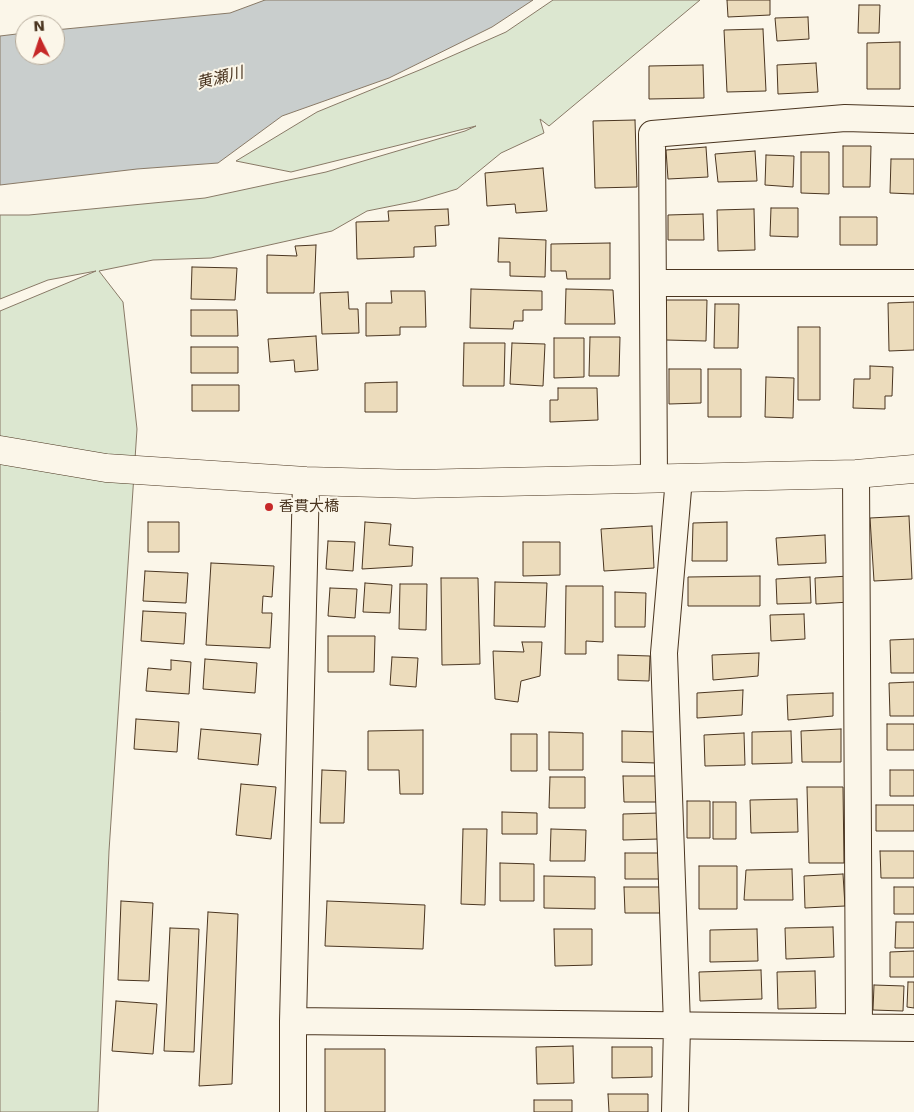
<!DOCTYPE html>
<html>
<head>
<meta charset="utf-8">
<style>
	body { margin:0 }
	#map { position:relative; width:914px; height:1112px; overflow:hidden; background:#fbf6e9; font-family:"DejaVu Sans",sans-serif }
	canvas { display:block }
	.north { position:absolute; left:15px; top:15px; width:50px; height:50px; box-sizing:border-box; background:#fbf6e9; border:1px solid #b4a999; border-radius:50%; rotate:356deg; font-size:14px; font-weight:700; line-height:20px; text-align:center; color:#4a3520 }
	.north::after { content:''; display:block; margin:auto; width:18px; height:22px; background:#c62828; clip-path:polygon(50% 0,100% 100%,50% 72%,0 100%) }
</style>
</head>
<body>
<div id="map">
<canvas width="914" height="1112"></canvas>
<div class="north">N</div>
</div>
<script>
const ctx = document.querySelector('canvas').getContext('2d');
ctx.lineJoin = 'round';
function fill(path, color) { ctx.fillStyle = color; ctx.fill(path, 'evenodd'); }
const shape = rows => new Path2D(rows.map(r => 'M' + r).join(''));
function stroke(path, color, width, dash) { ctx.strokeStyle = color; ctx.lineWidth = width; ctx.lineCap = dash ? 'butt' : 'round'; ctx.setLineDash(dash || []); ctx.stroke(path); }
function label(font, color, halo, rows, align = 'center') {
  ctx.font = font + ' "DejaVu Sans","Noto Sans JP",sans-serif'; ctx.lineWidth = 4; ctx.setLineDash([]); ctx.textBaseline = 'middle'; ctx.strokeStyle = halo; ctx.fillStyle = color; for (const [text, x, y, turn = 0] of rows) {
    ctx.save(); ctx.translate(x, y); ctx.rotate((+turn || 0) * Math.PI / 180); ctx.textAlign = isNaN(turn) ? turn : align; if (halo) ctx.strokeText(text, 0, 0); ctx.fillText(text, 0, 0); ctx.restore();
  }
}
const green = shape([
	[553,0,700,0,549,126,540,119,544,133,501,153,457,189,417,201,367,211,332,231,211,258,153,260,99,271,123,302,137,429,109,851,98,1112,0,1112,0,311,96,271,48,280,0,299,0,215,29,215,205,198,326,172,465,131,476,126,291,172,236,161,317,112,422,69,506,32,553,0]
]);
const water = shape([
	[265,0,533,0,492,27,389,78,282,116,218,163,137,169,0,185,0,36,25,33,25,55,55,55,55,30,230,13,265,0]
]);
const building = shape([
	[727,0,770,0,770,15,728,17,727,0],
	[859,5,880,5,879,33,858,33,859,5],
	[808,17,809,39,777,41,775,18,808,17],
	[763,29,766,91,727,92,724,30,763,29],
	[900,42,900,89,867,89,867,43,900,42],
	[816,63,818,92,778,94,777,65,816,63],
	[703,65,704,98,649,99,649,66,703,65],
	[635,120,637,187,595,188,593,121,635,120],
	[843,146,871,146,870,187,843,187,843,146],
	[706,147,708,177,668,179,666,150,706,147],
	[755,151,757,181,718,182,715,154,755,151],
	[801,152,829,152,829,194,801,193,801,152],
	[766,155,794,156,793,187,765,185,766,155],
	[891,159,914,159,914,194,890,193,891,159],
	[543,168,547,211,516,213,515,204,487,206,485,173,543,168],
	[771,208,798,208,798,237,770,236,771,208],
	[448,209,449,225,435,226,436,246,414,247,414,257,357,259,356,222,389,221,388,211,448,209],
	[754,209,755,250,718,251,717,210,754,209],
	[703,214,704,240,668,240,668,215,703,214],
	[840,217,877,217,877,245,840,245,840,217],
	[499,238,546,240,545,277,510,276,510,262,498,262,499,238],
	[610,243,610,279,567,279,566,271,551,271,551,244,610,243],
	[316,245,314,293,267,293,267,255,297,256,295,246,316,245],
	[192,267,237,268,235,300,191,299,192,267],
	[471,289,542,291,542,310,523,310,523,321,514,321,513,329,470,328,471,289],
	[566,289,613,290,615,324,565,324,566,289],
	[391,291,425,291,426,327,400,327,400,335,366,336,366,303,392,303,391,291],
	[348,292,349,309,358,309,359,333,322,334,320,293,348,292],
	[666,300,707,300,706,341,666,340,666,300],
	[914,302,914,350,889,351,888,303,914,302],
	[715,304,739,304,738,348,714,348,715,304],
	[191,310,237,310,238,336,191,336,191,310],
	[798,327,820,327,820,400,798,400,798,327],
	[316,336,318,370,295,372,294,360,270,362,268,339,316,336],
	[590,337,620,337,619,376,589,376,590,337],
	[554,338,584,338,584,377,554,378,554,338],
	[464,343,505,343,504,386,463,386,464,343],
	[512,343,545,344,543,386,510,384,512,343],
	[191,347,238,347,238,373,191,373,191,347],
	[870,366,893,367,892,396,885,396,885,409,853,408,854,379,870,379,870,366],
	[669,369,701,369,701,403,669,404,669,369],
	[708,369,741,369,741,417,708,417,708,369],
	[766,377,794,378,793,418,765,417,766,377],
	[397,382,397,412,365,412,365,383,397,382],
	[192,385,239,385,239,411,192,411,192,385],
	[558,388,597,388,598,420,550,422,550,400,558,400,558,388],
	[909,516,912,579,874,581,870,518,909,516],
	[148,522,179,522,179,552,148,552,148,522],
	[365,522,391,524,389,545,413,547,412,566,362,569,365,522],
	[727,522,727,561,692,561,693,523,727,522],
	[652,526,654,568,604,571,601,529,652,526],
	[825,535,826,563,778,565,776,538,825,535],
	[328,541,355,542,353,571,326,569,328,541],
	[523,542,560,542,560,575,523,576,523,542],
	[211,563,274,566,272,597,263,596,262,613,272,613,270,648,206,645,211,563],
	[145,571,188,573,186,603,143,601,145,571],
	[760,576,760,606,688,606,688,577,760,576],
	[849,576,850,602,816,604,815,578,849,576],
	[810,577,811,603,777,604,776,579,810,577],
	[441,578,478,578,480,664,442,665,441,578],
	[495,582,547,583,545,627,494,626,495,582],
	[365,583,392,585,390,613,363,612,365,583],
	[400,584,427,584,426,630,399,629,400,584],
	[566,586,603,586,603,642,586,641,586,654,565,654,566,586],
	[330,588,357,589,355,618,328,616,330,588],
	[615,592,646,593,645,627,615,627,615,592],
	[143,611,186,613,184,644,141,641,143,611],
	[804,614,805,639,771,641,770,615,804,614],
	[328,636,375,636,374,672,328,672,328,636],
	[914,639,914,673,891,673,890,640,914,639],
	[522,642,542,642,540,676,521,681,518,702,495,699,493,651,524,652,522,642],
	[759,653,758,676,713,680,712,655,759,653],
	[618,655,650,656,649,681,618,680,618,655],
	[392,657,418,658,416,687,390,685,392,657],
	[205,659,257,663,255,693,203,689,205,659],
	[171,660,191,662,189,694,146,691,148,668,171,670,171,660],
	[914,682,914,716,890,716,889,683,914,682],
	[743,690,742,715,697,718,697,693,743,690],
	[833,693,833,716,788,720,787,695,833,693],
	[136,719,179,722,177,752,134,749,136,719],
	[887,724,914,724,914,750,887,750,887,724],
	[201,729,261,734,258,765,198,759,201,729],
	[841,729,841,762,802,762,801,731,841,729],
	[423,730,423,794,400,794,399,770,368,770,368,731,423,730],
	[622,731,658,732,657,763,622,762,622,731],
	[791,731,792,763,752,764,752,732,791,731],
	[549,732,583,733,583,770,549,770,549,732],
	[744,733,745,765,705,766,704,735,744,733],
	[511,734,537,734,537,771,511,771,511,734],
	[322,770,346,771,344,823,320,823,322,770],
	[890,770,914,770,914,796,890,796,890,770],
	[623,776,659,776,659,802,624,802,623,776],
	[550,777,585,777,585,808,549,808,550,777],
	[241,784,276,787,271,839,236,835,241,784],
	[807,787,843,787,844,863,809,863,807,787],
	[797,799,798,832,751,833,750,800,797,799],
	[687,801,710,801,710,838,687,838,687,801],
	[713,802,736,802,736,839,713,839,713,802],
	[876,805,914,805,914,831,876,831,876,805],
	[502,812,537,813,537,834,502,834,502,812],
	[659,813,659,839,623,840,623,814,659,813],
	[463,829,487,829,485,905,461,904,463,829],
	[551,829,586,830,585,861,550,861,551,829],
	[880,851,914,851,914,878,881,878,880,851],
	[625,853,660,853,660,879,625,879,625,853],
	[500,863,534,864,534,901,500,901,500,863],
	[699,866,737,866,737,909,699,909,699,866],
	[792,869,793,900,744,900,746,870,792,869],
	[843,874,845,906,805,908,804,876,843,874],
	[544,876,595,877,595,909,544,908,544,876],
	[624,887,660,887,660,913,625,913,624,887],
	[894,887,914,887,914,914,894,914,894,887],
	[121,901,153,903,149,981,118,980,121,901],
	[327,901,425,905,423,949,325,946,327,901],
	[208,912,238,914,232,1084,199,1086,208,912],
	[896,922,914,922,914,948,895,948,896,922],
	[833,927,834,957,786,959,785,928,833,927],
	[170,928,199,929,194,1052,164,1051,170,928],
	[554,929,592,929,592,965,555,966,554,929],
	[757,929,758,961,710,962,710,930,757,929],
	[914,951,914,977,890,977,890,952,914,951],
	[761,970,762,999,700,1001,699,972,761,970],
	[815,971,816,1008,778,1009,777,972,815,971],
	[908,982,914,982,914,1008,907,1007,908,982],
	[874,985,904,986,903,1011,873,1010,874,985],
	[116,1001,157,1004,153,1054,112,1051,116,1001],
	[573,1046,574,1083,537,1084,536,1047,573,1046],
	[612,1047,652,1047,652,1077,612,1078,612,1047],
	[325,1049,385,1049,385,1112,325,1112,325,1049],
	[608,1094,648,1094,648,1112,609,1112,608,1094],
	[534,1100,572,1100,572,1112,534,1112,534,1100]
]);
const minor = shape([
	[653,283,914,283],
	[856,474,859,1027],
	[654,479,652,134,845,118,914,120],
	[293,1021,914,1028],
	[293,1112,293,1021,306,481],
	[675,1112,677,1025,664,653,679,478]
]);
const tertiary = shape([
	[0,450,106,468,306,481,414,484,856,474,914,469]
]);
const markers = [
	[269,507,5,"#c62828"]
];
const poiNames = [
	["香貫大橋",279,507]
];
const waterNames = [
	["黄瀬川",220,79,-14]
];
fill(green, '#dce7d0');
stroke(green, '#887966', 1);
fill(water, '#c9cecd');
stroke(water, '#887966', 1);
fill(building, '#ecdcbc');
stroke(building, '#4a3520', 1);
stroke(minor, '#4a3520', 28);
stroke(tertiary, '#4a3520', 29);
stroke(minor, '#fbf6e9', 26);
stroke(tertiary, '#fbf6e9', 28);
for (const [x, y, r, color] of markers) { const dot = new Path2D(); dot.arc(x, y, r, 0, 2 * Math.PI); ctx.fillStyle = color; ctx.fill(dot); stroke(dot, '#fbf6e9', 2); }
label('15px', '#4a3520', '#fbf6e9', poiNames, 'left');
label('italic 16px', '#4a3520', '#fbf6e9', waterNames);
</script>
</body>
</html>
